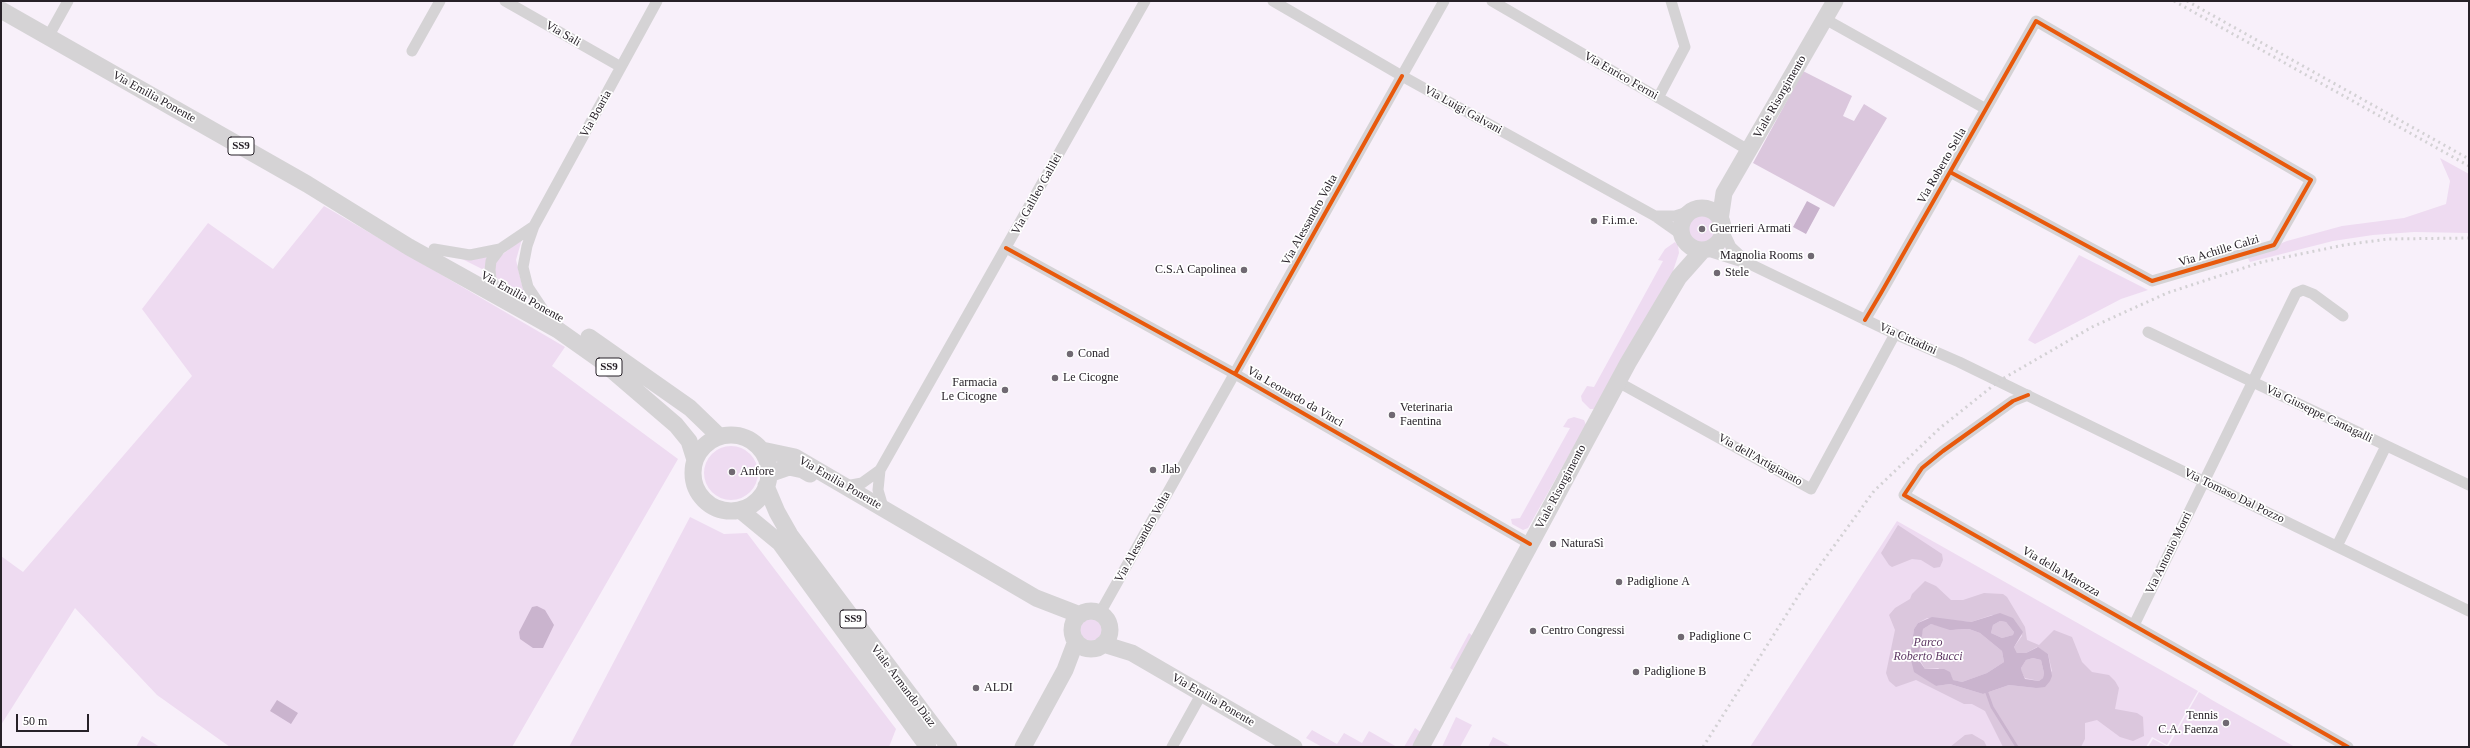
<!DOCTYPE html>
<html>
<head>
<meta charset="utf-8">
<style>
	body { margin:0 }
	#map { position:relative; width:2470px; height:748px; overflow:hidden; background:#f8f0fa; font-family:Georgia,serif }
	canvas { display:block }
	.frame { position:absolute; inset:0; border:2px solid #272128; pointer-events:none }
	.scale { position:absolute; left:16px; top:714px; width:73px; height:18px; box-sizing:border-box; border:2px solid #272128; border-top:0; padding-left:5px; font-size:12px; line-height:14px; white-space:nowrap; color:#272128; -webkit-text-stroke:3px #fff; paint-order:stroke }
</style>
</head>
<body>
<div id="map">
<canvas width="2470" height="748"></canvas>
<div class="frame"></div>
<div class="scale">50 m</div>
</div>
<script>
const ctx = document.querySelector('canvas').getContext('2d');
ctx.lineJoin = 'round';
function fill(path, color) { ctx.fillStyle = color; ctx.fill(path, 'evenodd'); }
const shape = rows => new Path2D(rows.map(r => 'M' + r).join(''));
function stroke(path, color, width, dash) { ctx.strokeStyle = color; ctx.lineWidth = width; ctx.lineCap = dash ? 'butt' : 'round'; ctx.setLineDash(dash || []); ctx.stroke(path); }
function label(font, color, halo, rows, align = 'center') {
  ctx.font = font + ' Georgia,serif'; ctx.lineWidth = 3.5; ctx.setLineDash([]); ctx.textBaseline = 'middle'; ctx.strokeStyle = halo; ctx.fillStyle = color; for (const [text, x, y, turn = 0] of rows) {
    ctx.save(); ctx.translate(x, y); ctx.rotate((+turn || 0) * Math.PI / 180); ctx.textAlign = isNaN(turn) ? turn : align; if (halo) ctx.strokeText(text, 0, 0); ctx.fillText(text, 0, 0); ctx.restore();
  }
}
const green = shape([
	[2440,158,2469,174,2469,233,2414,232,2373,235,2333,241,2250,262,2247,257,2287,241,2342,226,2404,218,2446,204,2450,181],
	[324,206,565,347,552,366,678,459,512,747,230,747,157,695,75,608,1,725,1,556,23,572,192,376,142,309,208,223,273,269],
	'1687 229a15 15 0 1 1 30 0a15 15 0 1 1-30 0Z',
	[522,239,516,260,524,293,495,277,494,264,498,258],
	[1675,242,1678,245,1679,253,1672,274,1595,409,1590,409,1582,401,1581,396,1587,386,1594,387,1663,261,1658,260,1665,249],
	[489,255,484,270,462,259],
	[2079,255,2148,290,2121,299,2035,344,2028,340],
	[1574,417,1584,420,1586,425,1528,528,1523,530,1512,524,1511,519,1520,518,1570,428,1563,427,1568,419],
	'704 473a27 27 0 1 1 54 0a27 27 0 1 1-54 0Z',
	[690,517,724,534,747,533,896,729,889,747,569,747],
	[1897,521,2198,691,2167,745,2152,737,2146,747,1750,747],
	'1080 630a11 11 0 1 1 22 0a11 11 0 1 1-22 0Z',
	[1469,633,1473,636,1454,671,1450,668],
	[2199,692,2212,700,2295,747,2148,747,2153,739,2168,747],
	[1456,717,1472,725,1460,747,1442,747],
	[1415,728,1422,733,1414,747,1404,747],
	[1312,730,1337,744,1344,733,1362,743,1369,731,1397,747,1322,747,1306,738],
	[142,736,160,747,136,747],
	[1493,737,1512,747,1488,747]
]);
const forest = shape([
	[1803,71,1852,96,1843,116,1854,121,1864,104,1887,118,1834,207,1753,163],
	[1898,525,1942,554,1943,560,1940,567,1934,568,1921,560,1912,559,1892,567,1889,565,1881,553],
	[1925,581,1936,586,1951,600,1963,600,1984,593,2003,594,2007,597,2025,627,2027,640,2039,645,2054,630,2072,637,2082,662,2092,672,2109,675,2115,681,2119,688,2115,709,2137,713,2143,717,2144,736,2133,741,2120,737,2097,720,2085,723,2085,739,2081,747,2003,747,1985,711,1972,704,1964,704,1916,680,1896,687,1889,681,1886,673,1895,630,1889,615,1895,608,1910,599,1912,594],
	[1992,615,2019,628,2022,636,2014,647,2017,653,2026,653,2037,647,2048,654,2052,671,2036,688,2009,685,1983,694,1950,684,1936,686,1926,679,1910,656,1914,629,1918,623,1927,618,1971,622],
	[2000,621,2006,622,2014,632,2013,635,2002,638,1991,633,1993,625],
	[1931,624,1956,630,1969,629,1980,633,2002,651,2004,662,1987,673,1962,682,1952,680,1952,677,1938,668,1925,669,1919,658,1922,633,1923,629],
	[2033,658,2041,660,2044,673,2043,678,2039,681,2025,678,2022,673,2021,668,2026,660],
	[1972,734,1984,741,1987,747,1950,747,1965,735]
]);
const water = shape([
	[1807,201,1820,208,1806,234,1793,227],
	[537,606,545,610,554,625,543,648,533,648,520,639,519,632,532,607],
	[2000,613,2013,618,2023,632,2014,647,2017,653,2026,653,2038,647,2048,654,2052,676,2050,681,2045,687,2036,688,2009,685,1983,694,1950,684,1936,686,1914,672,1910,656,1914,629,1918,623,1932,617,1971,622],
	[2000,621,2006,622,2014,632,2013,635,2002,638,1991,633,1993,625],
	[1931,624,1950,630,1969,629,1980,633,2002,651,2004,662,1987,673,1962,682,1953,680,1950,672,1944,669,1925,669,1920,662,1919,654,1923,629],
	[2033,658,2041,660,2044,673,2043,678,2039,681,2025,679,2022,672,2021,668,2026,660],
	[277,700,298,713,291,724,270,711]
]);
const stream = shape([
	[1987,693,1992,707,2017,747]
]);
const minor = shape([
	[505,1,621,67],
	[1273,1,1402,76,1655,216,1682,235],
	[1492,1,1750,151],
	[1825,19,1986,109],
	[48,37,68,1],
	[412,51,440,1],
	[1658,98,1685,47,1671,1],
	[1655,216,1675,216,1691,211],
	[1722,228,1731,247,1745,260],
	[1006,248,1235,374,1530,544],
	[434,249,470,255,500,249,534,226],
	[500,249,491,261,490,270,491,279,501,297],
	[1705,250,1752,265,1895,334,1959,362,2469,611],
	[542,308,528,287,523,267,527,246,534,226,657,1],
	[1865,320,1881,293,1950,172,2036,21,2311,180,2274,245,2152,281,1950,172],
	[2148,332,2469,485],
	[1618,382,1811,489,1895,334],
	[2028,395,2013,401,1943,451,1922,468,1904,495,2348,747],
	[880,470,878,490,883,507],
	[846,486,862,483,880,470,1145,1],
	[2337,546,2386,446],
	[1100,613,1444,1],
	[2134,625,2296,293,2303,290,2313,294,2343,316],
	[1172,747,1202,693]
]);
const primary = shape([
	[1,10,307,184,409,247,558,330,599,359,676,425,689,441,695,460],
	'1681 229a21 21 0 1 1 42 0a21 21 0 1 1-42 0Z',
	[1720,220,1724,193,1835,1],
	[589,337,690,408,719,436],
	'693 473a38 38 0 1 1 76 0a38 38 0 1 1-76 0Z',
	[762,450,795,457,1036,598,1080,615],
	[769,474,789,467,803,470,810,474],
	[766,486,777,512,790,535,949,747],
	[740,510,780,543,928,747],
	'1072 630a19 19 0 1 1 38 0a19 19 0 1 1-38 0Z',
	[1103,644,1132,653,1294,747],
	[1023,747,1065,670,1076,641],
	[1421,747,1628,363,1679,277,1703,250]
]);
const rail = shape([
	[2174,1,2469,166],
	[2187,1,2469,159],
	[1703,747,1802,590,1874,491,1940,428,1999,381,2092,327,2167,293,2262,262,2344,245,2388,239,2469,238]
]);
const cycleway = shape([
	[1006,248,1235,374,1530,544],
	[1865,320,1881,293,1950,172,2036,21,2311,180,2274,245,2152,281,1950,172],
	[1235,374,1402,76],
	[2028,395,2013,401,1943,451,1922,468,1904,495,2348,747]
]);
const markers = [
	[1594,221,4,"#706972"],
	[1702,229,4,"#706972"],
	[1811,256,4,"#706972"],
	[1244,270,4,"#706972"],
	[1717,273,4,"#706972"],
	[1070,354,4,"#706972"],
	[1055,378,4,"#706972"],
	[1005,390,4,"#706972"],
	[1392,415,4,"#706972"],
	[1153,470,4,"#706972"],
	[732,472,4,"#706972"],
	[1553,544,4,"#706972"],
	[1619,582,4,"#706972"],
	[1533,631,4,"#706972"],
	[1681,637,4,"#706972"],
	[1636,672,4,"#706972"],
	[976,688,4,"#706972"],
	[2226,723,4,"#706972"]
];
const shields = [
	[241,146,26],
	[609,367,26],
	[853,619,26]
];
const shieldNames = [
	["SS9",241,146],
	["SS9",609,367],
	["SS9",853,619]
];
const streetNames = [
	["Via Sali",563,34,30],
	["Via Enrico Fermi",1621,76,30],
	["Via Emilia Ponente",154,97,29],
	["Viale Risorgimento",1780,97,-60],
	["Via Luigi Galvani",1463,110,29],
	["Via Boaria",596,114,-61],
	["Via Roberto Sella",1942,166,-60],
	["Via Galileo Galilei",1037,194,-61],
	["Via Alessandro Volta",1310,220,-61],
	["Via Achille Calzi",2219,251,-17],
	["Via Emilia Ponente",522,297,29],
	["Via Cittadini",1908,339,24],
	["Via Leonardo da Vinci",1295,397,30],
	["Via Giuseppe Cantagalli",2319,414,26],
	["Via dell'Artigianato",1760,460,29],
	["Via Emilia Ponente",840,483,30],
	["Viale Risorgimento",1561,487,-62],
	["Via Tomaso Dal Pozzo",2234,496,26],
	["Via Alessandro Volta",1143,537,-61],
	["Via Antonio Morri",2169,553,-64],
	["Via della Marozza",2061,572,30],
	["Viale Armando Diaz",903,686,53],
	["Via Emilia Ponente",1213,700,30]
];
const poiNames = [
	["F.i.m.e.",1602,221],
	["Guerrieri Armati",1710,229],
	["Magnolia Rooms",1803,256,"right"],
	["C.S.A Capolinea",1236,270,"right"],
	["Stele",1725,273],
	["Conad",1078,354],
	["Le Cicogne",1063,378],
	["Farmacia",997,383,"right"],
	["Le Cicogne",997,397,"right"],
	["Veterinaria",1400,408],
	["Faentina",1400,422],
	["Jlab",1161,470],
	["Anfore",740,472],
	["NaturaSì",1561,544],
	["Padiglione A",1627,582],
	["Centro Congressi",1541,631],
	["Padiglione C",1689,637],
	["Padiglione B",1644,672],
	["ALDI",984,688],
	["Tennis",2218,716,"right"],
	["C.A. Faenza",2218,730,"right"]
];
const parkNames = [
	["Parco",1928,643],
	["Roberto Bucci",1928,657]
];
fill(green, '#eedbf1');
fill(forest, '#dbc7dd');
fill(water, '#cab4ce');
stroke(stream, '#cab4ce', 3);
stroke(minor, '#d5d3d5', 11);
stroke(primary, '#d5d3d5', 17);
stroke(rail, '#d3d1d4', 3, [2, 4]);
stroke(cycleway, '#e8590c', 4);
for (const [x, y, r, color] of markers) { const dot = new Path2D(); dot.arc(x, y, r, 0, 2 * Math.PI); ctx.fillStyle = color; ctx.fill(dot); stroke(dot, '#fff', 1.5); }
for (const [x, y, w] of shields) { const box = new Path2D(); box.roundRect(x - w / 2, y - 9, w, 18, 3); ctx.fillStyle = '#fff'; ctx.fill(box); stroke(box, '#272128', 1); }
label('bold 11px', '#272128', null, shieldNames);
label('12px', '#272128', '#fff', streetNames);
label('12px', '#272128', '#fff', poiNames, 'left');
label('italic 12px', '#5c3662', '#fff', parkNames);
</script>
</body>
</html>
